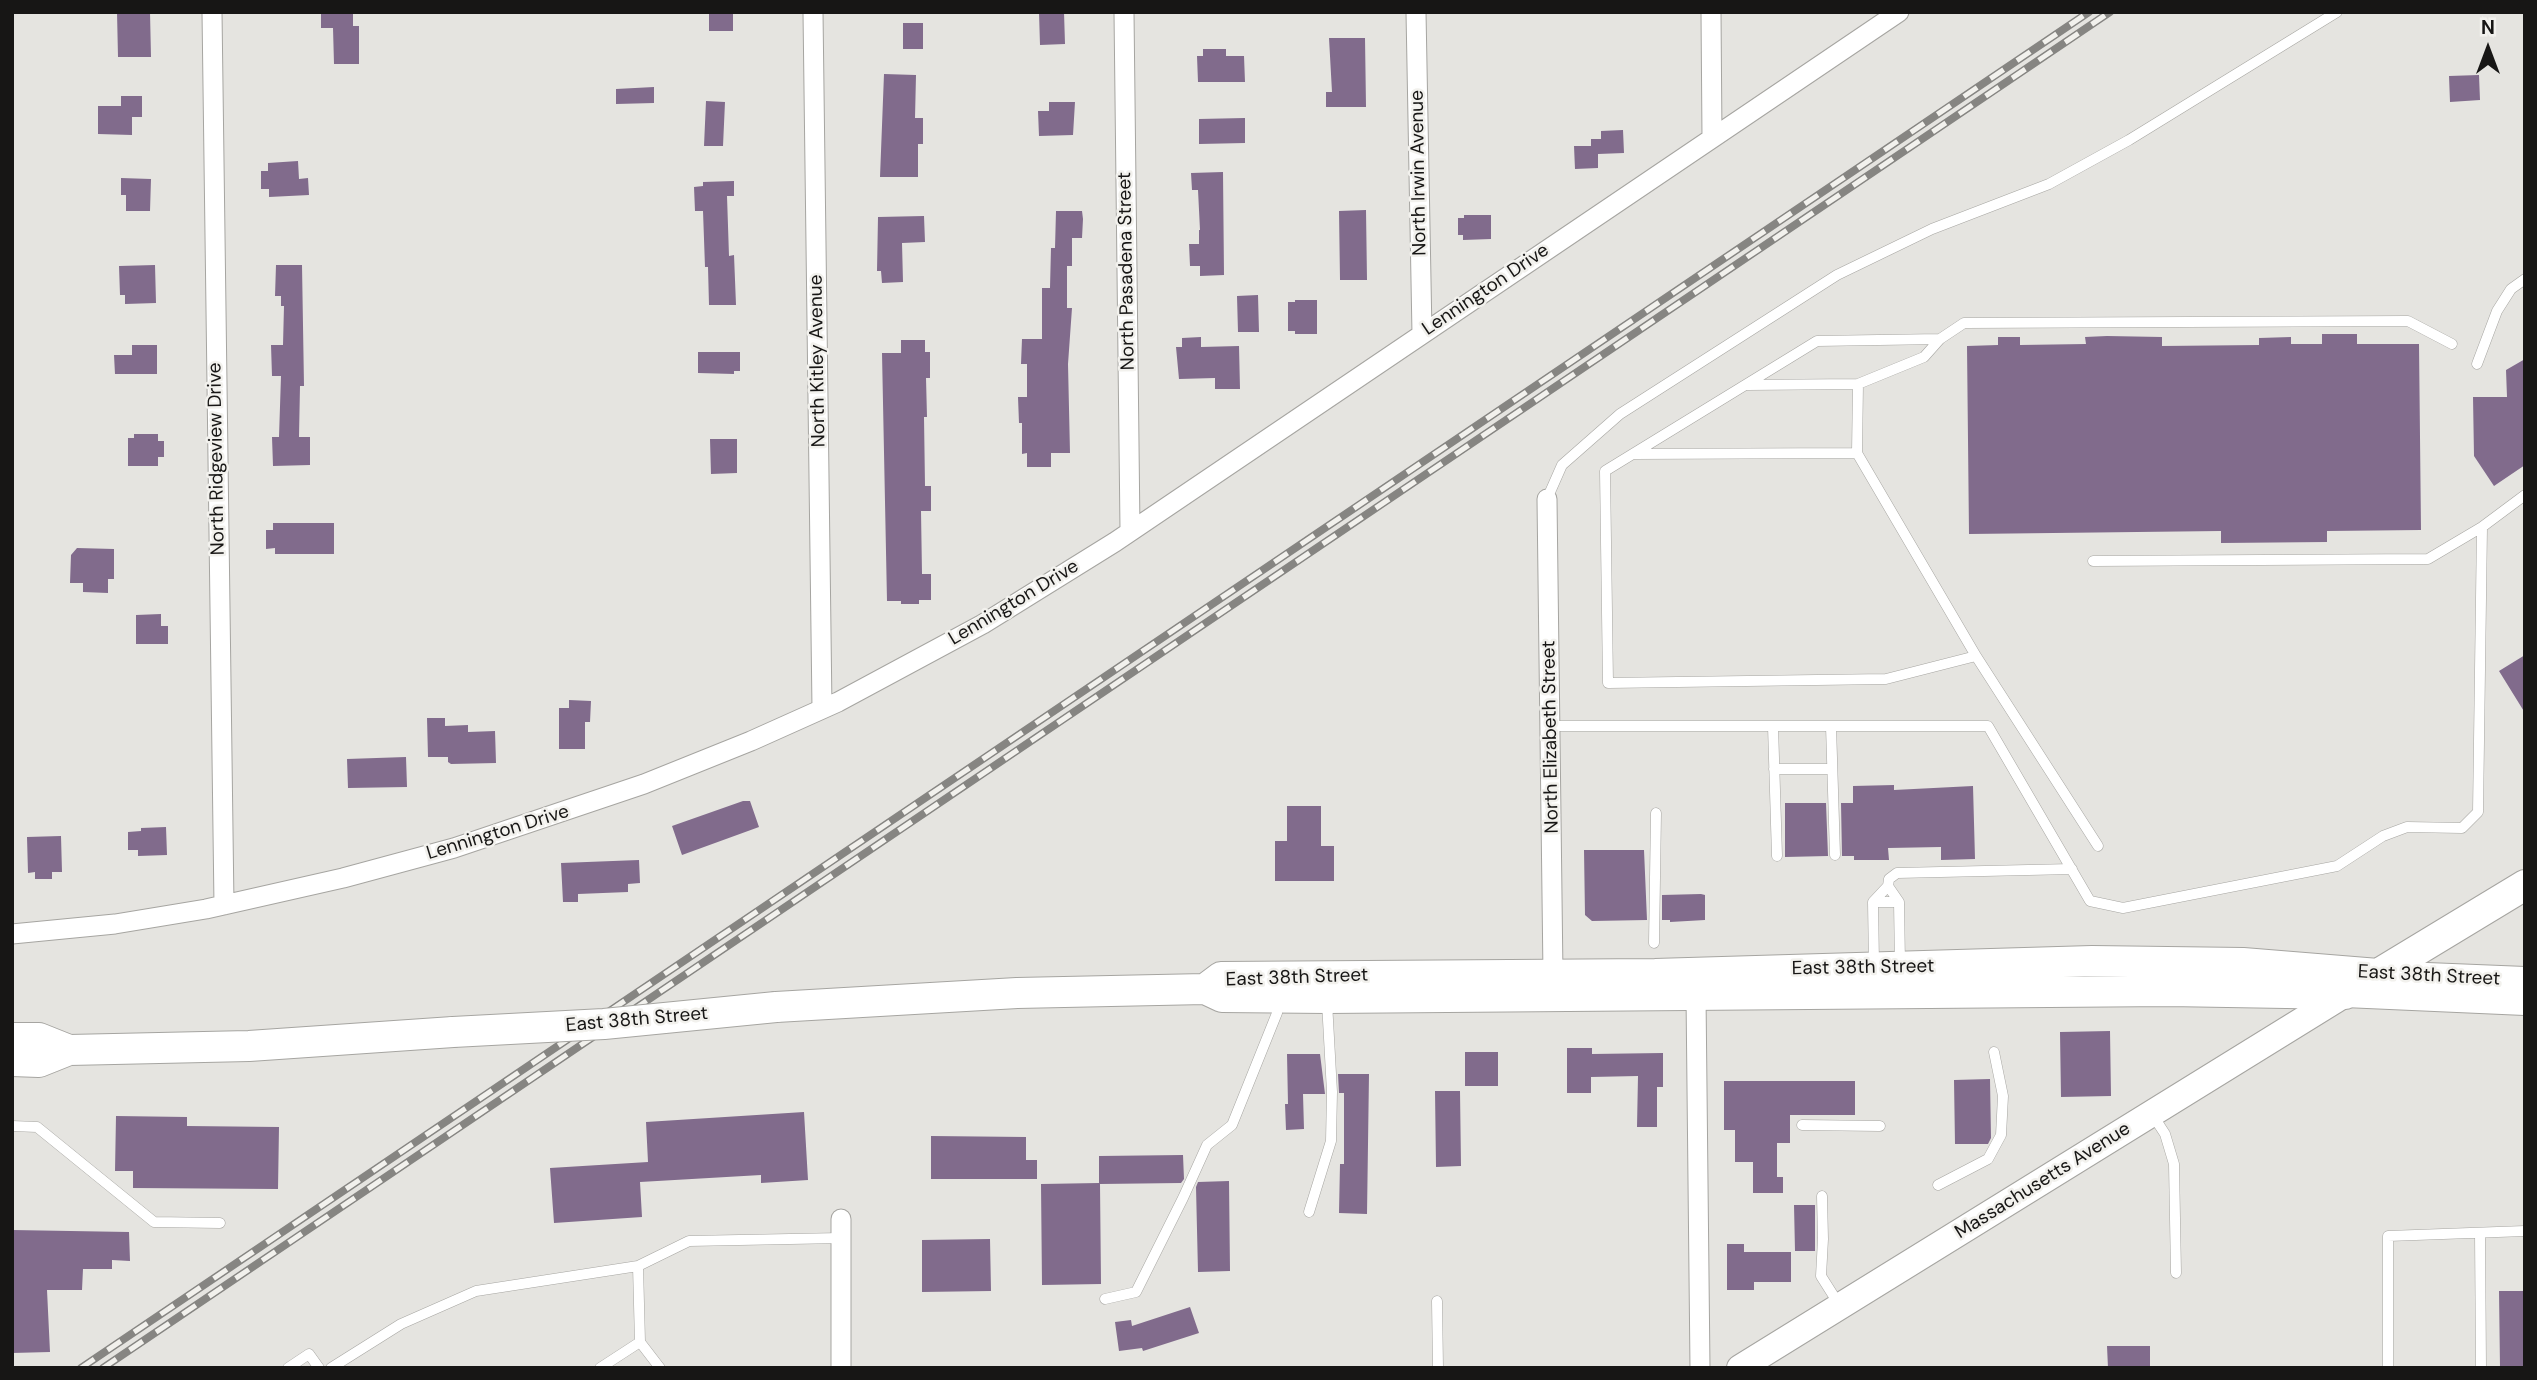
<!DOCTYPE html>
<html>
<head>
<meta charset="utf-8">
<style>
	body { margin:0 }
	#map { position:relative; width:2537px; height:1380px; overflow:hidden; background:#e5e4e0; font-family:"DM Sans",sans-serif }
	canvas { display:block }
	.frame { position:absolute; inset:0; border:14px solid #171615; pointer-events:none }
	.north { position:absolute; left:2453px; top:14px; width:70px; height:70px; -webkit-text-stroke:5px #f2f1ed; paint-order:stroke; rotate:0deg; font-size:19px; font-weight:700; line-height:28px; text-align:center; color:#171615 }
	.north::after { content:''; display:block; margin:auto; width:24px; height:32px; background:#171615; clip-path:polygon(50% 0,100% 100%,50% 72%,0 100%) }
</style>
</head>
<body>
<div id="map">
<canvas width="2537" height="1380"></canvas>
<div class="frame"></div>
<div class="north">N</div>
</div>
<script>
const ctx = document.querySelector('canvas').getContext('2d');
ctx.lineJoin = 'round';
function fill(path, color) { ctx.fillStyle = color; ctx.fill(path, 'evenodd'); }
const shape = rows => new Path2D(rows.map(r => 'M' + r).join(''));
function stroke(path, color, width, dash) { ctx.strokeStyle = color; ctx.lineWidth = width; ctx.lineCap = dash ? 'butt' : 'round'; ctx.setLineDash(dash || []); ctx.stroke(path); }
function label(font, color, halo, rows, align = 'center') {
  ctx.font = font + ' "DM Sans",sans-serif'; ctx.lineWidth = 5; ctx.setLineDash([]); ctx.textBaseline = 'middle'; ctx.strokeStyle = halo; ctx.fillStyle = color; for (const [text, x, y, turn = 0] of rows) {
    ctx.save(); ctx.translate(x, y); ctx.rotate((+turn || 0) * Math.PI / 180); ctx.textAlign = isNaN(turn) ? turn : align; if (halo) ctx.strokeText(text, 0, 0); ctx.fillText(text, 0, 0); ctx.restore();
  }
}
const building = shape([
	[117,12,150,12,151,57,118,57],
	[321,12,353,12,353,26,359,26,359,64,334,64,333,28,321,28],
	[709,12,733,12,733,31,709,31],
	[1039,12,1064,12,1065,44,1040,45],
	[903,23,923,23,923,49,903,49],
	[1329,38,1365,38,1366,107,1326,107,1326,92,1332,92],
	[1203,49,1226,49,1226,56,1244,56,1245,82,1198,82,1197,56,1203,56],
	[884,74,916,75,915,118,923,118,923,144,918,144,918,177,880,177],
	[2479,75,2480,100,2450,102,2449,76],
	[654,87,654,103,616,104,616,89],
	[121,96,142,96,142,117,132,117,132,135,98,134,98,106,121,106],
	[706,101,725,102,723,146,704,146],
	[1049,102,1075,102,1073,135,1039,136,1038,111,1049,111],
	[1245,118,1245,143,1199,144,1199,119],
	[1623,130,1624,153,1598,154,1598,168,1575,169,1574,146,1591,146,1591,139,1601,139,1601,131],
	[298,161,299,179,308,178,309,195,269,197,269,189,261,189,261,171,268,171,268,163],
	[1223,172,1224,275,1200,276,1200,266,1190,266,1189,244,1199,244,1199,230,1200,230,1198,190,1192,190,1191,173],
	[121,178,151,179,150,211,126,211,126,195,121,195],
	[734,181,734,196,727,196,729,256,734,255,736,305,709,305,708,267,705,267,703,211,695,211,694,187,703,186,703,182],
	[1366,210,1367,280,1340,280,1339,211],
	[1056,211,1082,211,1083,219,1082,238,1072,238,1072,266,1067,266,1067,308,1072,308,1068,364,1070,453,1051,453,1051,467,1027,467,1027,453,1022,454,1022,423,1019,423,1018,397,1027,397,1027,364,1021,364,1022,339,1042,339,1042,288,1050,288,1051,248,1055,248],
	[1464,215,1491,215,1491,239,1463,240,1463,235,1458,235,1458,218,1464,218],
	[924,216,925,242,902,243,903,282,882,283,881,271,877,271,878,217],
	[155,265,156,303,125,304,125,295,120,295,119,266],
	[276,265,302,265,304,386,300,386,299,437,310,437,310,465,273,466,272,437,279,437,281,376,272,376,271,345,283,345,284,306,281,306,281,296,275,296],
	[1258,295,1259,332,1238,332,1237,296],
	[1295,300,1317,300,1317,334,1295,334,1295,331,1288,331,1288,302,1295,302],
	[2322,334,2357,334,2357,344,2419,344,2421,530,2327,531,2327,542,2221,543,2221,531,1969,534,1967,346,1998,345,1998,337,2020,337,2020,345,2086,344,2085,337,2107,336,2162,337,2162,346,2259,345,2259,338,2291,337,2291,344,2322,344],
	[1201,337,1201,347,1239,346,1240,389,1215,389,1215,378,1179,379,1176,347,1182,347,1182,338],
	[901,340,925,340,925,352,930,352,930,378,926,378,927,417,924,417,925,486,931,486,931,511,921,511,922,574,931,574,931,600,919,600,919,604,901,604,901,601,887,601,882,353,901,353],
	[132,345,157,345,157,374,115,374,114,355,132,355],
	[698,352,740,352,740,371,734,371,734,374,698,373],
	[2525,359,2525,465,2494,486,2474,456,2473,397,2507,397,2506,370],
	[134,434,158,434,158,441,164,441,164,457,158,457,158,466,128,466,128,438,134,438],
	[710,439,737,439,737,473,711,474],
	[273,523,334,523,334,554,275,554,275,548,266,549,266,530,273,530],
	[77,548,114,549,114,579,108,579,108,593,83,592,83,583,70,583,71,555],
	[161,614,161,626,168,626,168,644,136,644,136,615],
	[2525,655,2525,713,2499,671],
	[569,700,591,701,590,722,585,722,585,749,559,749,559,708,569,708],
	[427,718,445,718,445,726,468,725,468,732,495,731,496,763,451,764,448,762,448,757,428,757],
	[406,757,407,787,348,788,347,759],
	[1894,785,1894,790,1973,786,1975,859,1941,860,1941,847,1888,848,1889,860,1854,860,1854,856,1842,856,1841,803,1853,803,1853,786],
	[743,801,750,801,759,827,682,855,672,826],
	[1785,803,1826,803,1828,856,1785,857],
	[1287,806,1321,806,1321,846,1334,846,1334,881,1275,881,1275,841,1287,841],
	[166,827,167,855,138,856,138,850,128,850,128,832,141,831,141,828],
	[61,836,62,872,52,872,52,879,35,879,35,872,28,873,27,837],
	[1584,850,1644,850,1647,920,1592,921,1585,915],
	[639,860,640,883,628,884,628,892,578,894,578,902,563,902,561,863],
	[1701,894,1705,895,1705,920,1670,922,1670,920,1662,920,1662,895],
	[2110,1031,2111,1096,2061,1097,2060,1032],
	[1567,1048,1592,1048,1592,1054,1663,1053,1663,1087,1657,1087,1657,1127,1637,1127,1638,1076,1591,1077,1591,1093,1567,1093],
	[1465,1052,1498,1052,1498,1086,1465,1086],
	[1287,1054,1320,1054,1325,1094,1303,1094,1304,1129,1286,1130,1285,1104,1288,1104],
	[1338,1074,1369,1074,1367,1214,1339,1213,1340,1164,1344,1164,1344,1093,1339,1093],
	[1990,1079,1991,1138,1988,1144,1955,1144,1954,1080],
	[1724,1081,1855,1081,1855,1115,1790,1115,1790,1143,1777,1143,1777,1177,1783,1177,1783,1193,1753,1193,1753,1162,1735,1162,1735,1130,1724,1130],
	[1435,1091,1460,1091,1461,1166,1436,1167],
	[804,1112,808,1180,761,1183,761,1175,640,1182,642,1217,554,1223,550,1168,648,1162,646,1122],
	[116,1116,187,1117,187,1126,279,1127,278,1189,133,1188,133,1171,115,1171],
	[931,1136,1026,1137,1026,1160,1037,1160,1037,1179,931,1179],
	[1183,1155,1184,1179,1181,1183,1100,1184,1101,1284,1042,1285,1041,1184,1099,1183,1099,1156],
	[1229,1181,1230,1271,1198,1272,1196,1187,1198,1182],
	[1794,1205,1815,1205,1815,1251,1795,1251],
	[12,1230,129,1232,130,1261,112,1260,112,1269,83,1269,82,1290,47,1290,50,1352,12,1353],
	[990,1239,991,1291,922,1292,922,1240],
	[1727,1244,1744,1244,1744,1252,1791,1252,1791,1282,1754,1282,1754,1290,1727,1290],
	[2499,1291,2525,1291,2525,1368,2500,1368],
	[1190,1307,1199,1333,1143,1351,1142,1348,1119,1351,1115,1322,1131,1320,1132,1326],
	[2107,1346,2150,1346,2150,1368,2108,1368]
]);
const service = shape([
	[2477,364,2497,311,2511,289,2525,279],
	[1747,385,1858,384],
	[1857,453,1976,656],
	[1633,454,1857,453,1858,384,1924,357,1940,339],
	[1547,499,1562,465,1620,414,1837,275,1932,229,2049,184,2129,140,2337,12],
	[2093,561,2428,559,2482,527],
	[1551,726,1988,726,2090,901,2123,908,2337,866,2383,836,2407,827,2462,828,2478,812,2482,527,2525,495],
	[1773,726,1777,856],
	[1831,726,1835,855],
	[1774,769,1832,769],
	[2098,846,1976,656,1886,679,1608,683,1605,471,1817,341,1940,339,1964,323,2408,321,2452,344],
	[1888,886,1889,879,1897,873,2072,869],
	[1873,902,1888,886,1899,902],
	[1654,943,1656,813],
	[1874,964,1873,902,1899,902,1900,964],
	[2152,1114,2165,1134,2174,1164,2176,1273],
	[1802,1125,1880,1126],
	[12,1126,37,1127,154,1222,220,1223],
	[1938,1185,1988,1159,2001,1135,2003,1096,1994,1052],
	[1822,1196,1823,1239,1821,1276,1840,1306],
	[1309,1212,1331,1141,1332,1092,1327,1002],
	[2480,1233,2481,1368],
	[1105,1299,1136,1292,1183,1198,1207,1145,1232,1125,1277,1013,1277,1001],
	[1437,1301,1438,1368],
	[640,1342,660,1368],
	[288,1368,309,1354,319,1368],
	[331,1368,401,1324,476,1291,638,1266,689,1241,841,1238],
	[600,1368,640,1342,638,1266],
	[2388,1368,2388,1236,2525,1231]
]);
const minor = shape([
	[212,12,224,905],
	[813,12,822,709],
	[1124,12,1130,530],
	[1416,12,1422,334],
	[1711,12,1712,138],
	[1547,499,1553,975],
	[12,934,115,924,206,909,343,878,454,848,644,784,751,741,838,702,983,624,1115,542,1899,12],
	[1696,995,1700,1368],
	[841,1219,841,1368]
]);
const secondary = shape([
	[2378,974,2525,980],
	[1740,1368,2345,994,2525,1002]
]);
const primary = shape([
	[1205,989,1221,977,1655,974,2092,961,2243,963,2378,974],
	[776,1007,1017,993,1205,989,1222,997,1327,998,2169,991,2345,994,2525,885],
	[12,1038,39,1038,69,1050],
	[12,1061,39,1062,69,1050,249,1046,453,1032]
]);
const rail = shape([
	[81,1368,2089,12],
	[103,1368,2110,12]
]);
const primaryBridge = shape([
	[453,1032,604,1024,776,1007]
]);
const streetNames = [
	["North Irwin Avenue",1419,173,-91],
	["North Pasadena Street",1127,271,-91],
	["Lennington Drive",1486,290,-34],
	["North Kitley Avenue",818,361,-91],
	["North Ridgeview Drive",217,459,-91],
	["Lennington Drive",1014,603,-31],
	["North Elizabeth Street",1551,737,-91],
	["Lennington Drive",498,833,-17],
	["East 38th Street",1863,968,-1],
	["East 38th Street",2429,976,3],
	["East 38th Street",1297,978,-2],
	["East 38th Street",637,1020,-5],
	["Massachusetts Avenue",2043,1181,-32]
];
fill(building, '#816b8c');
stroke(service, '#a6a5a1', 11);
stroke(minor, '#a6a5a1', 21);
stroke(secondary, '#a6a5a1', 28);
stroke(primary, '#a6a5a1', 32);
stroke(service, '#fff', 10);
stroke(minor, '#fff', 19);
stroke(secondary, '#fff', 26);
stroke(primary, '#fff', 30);
stroke(rail, '#868582', 8);
stroke(rail, '#f2f1ed', 5, [16]);
stroke(primaryBridge, '#a6a5a1', 32, []);
stroke(primaryBridge, '#fff', 30);
label('19px', '#171615', '#f2f1ed', streetNames);
</script>
</body>
</html>
